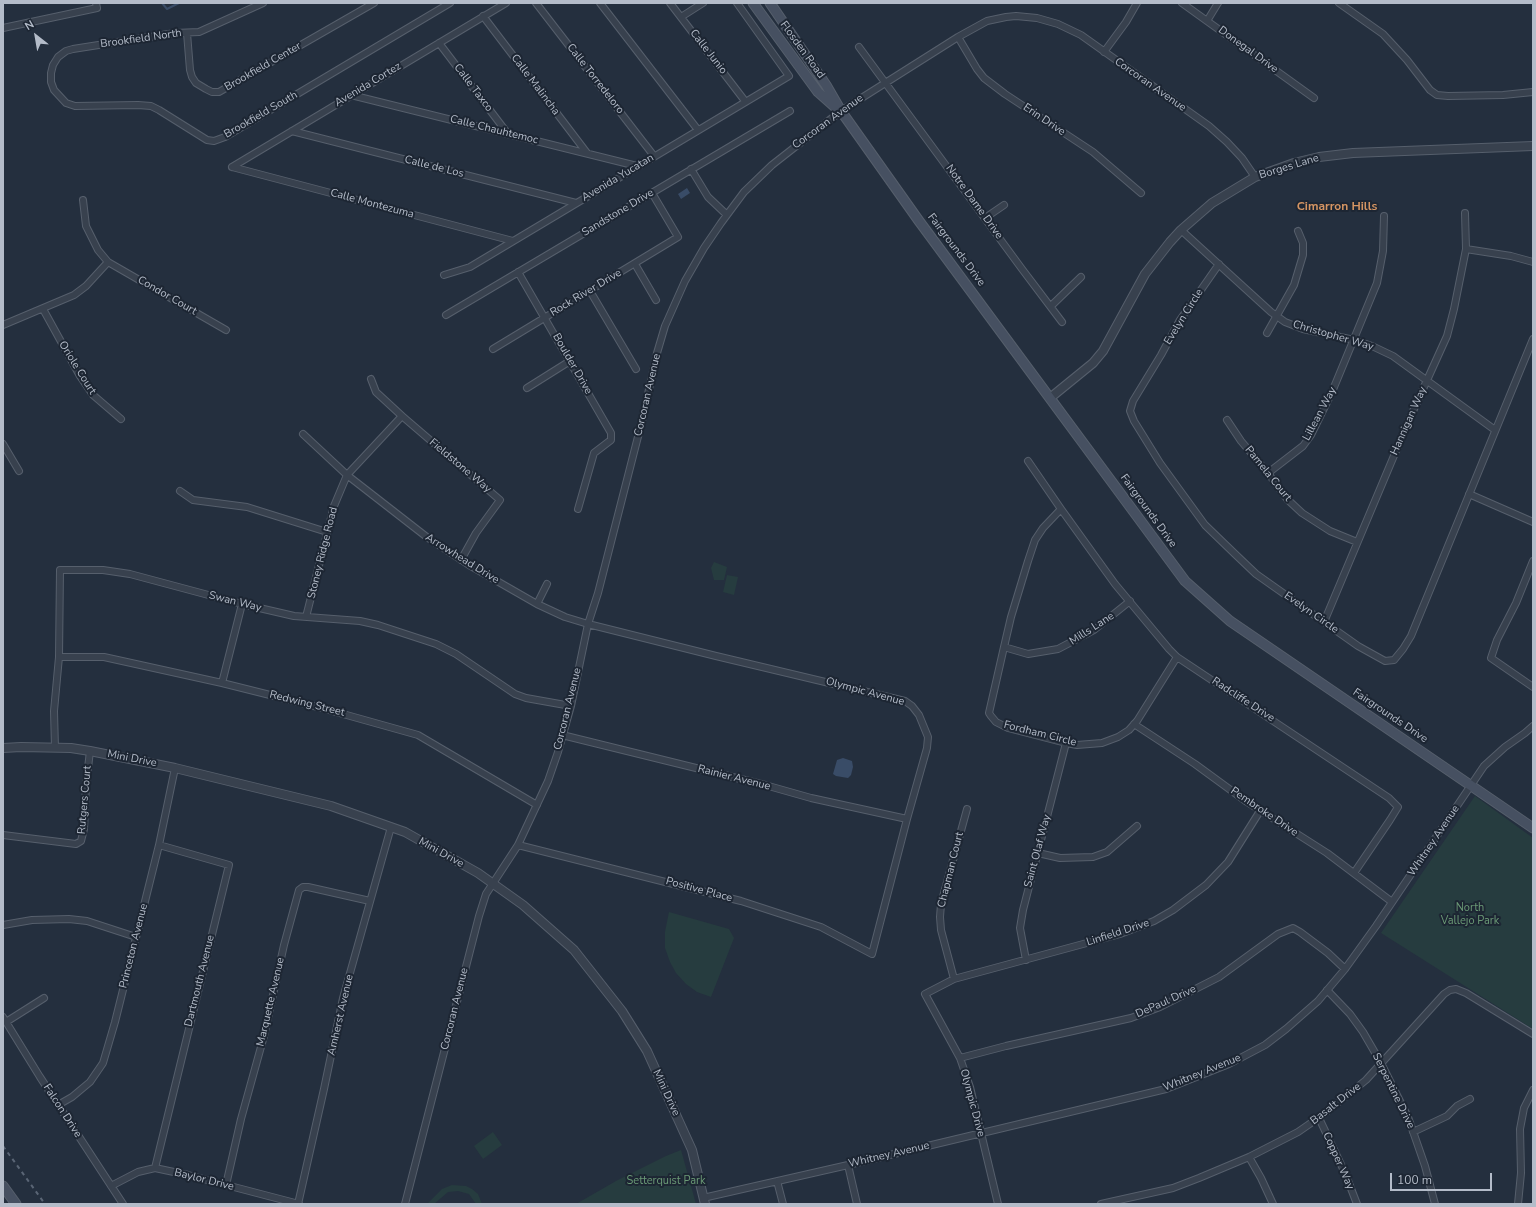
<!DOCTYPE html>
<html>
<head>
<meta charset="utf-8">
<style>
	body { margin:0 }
	#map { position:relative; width:1536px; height:1207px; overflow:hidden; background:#242f3e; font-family:"Nunito Sans",sans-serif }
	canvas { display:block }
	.frame { position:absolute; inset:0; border:4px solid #b4bcc9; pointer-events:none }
	.north { position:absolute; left:16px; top:16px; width:40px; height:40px; -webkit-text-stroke:3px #1d2633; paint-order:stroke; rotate:329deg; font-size:11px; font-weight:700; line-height:16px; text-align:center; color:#b4bcc9 }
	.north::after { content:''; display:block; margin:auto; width:14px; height:18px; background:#b4bcc9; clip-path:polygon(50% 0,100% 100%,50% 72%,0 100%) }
	.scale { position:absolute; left:1390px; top:1173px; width:102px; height:18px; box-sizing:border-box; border:2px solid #b4bcc9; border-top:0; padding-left:5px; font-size:12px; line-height:14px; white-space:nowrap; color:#b4bcc9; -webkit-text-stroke:3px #1d2633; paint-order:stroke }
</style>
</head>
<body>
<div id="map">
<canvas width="1536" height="1207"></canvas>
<div class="frame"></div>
<div class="north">N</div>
<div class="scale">100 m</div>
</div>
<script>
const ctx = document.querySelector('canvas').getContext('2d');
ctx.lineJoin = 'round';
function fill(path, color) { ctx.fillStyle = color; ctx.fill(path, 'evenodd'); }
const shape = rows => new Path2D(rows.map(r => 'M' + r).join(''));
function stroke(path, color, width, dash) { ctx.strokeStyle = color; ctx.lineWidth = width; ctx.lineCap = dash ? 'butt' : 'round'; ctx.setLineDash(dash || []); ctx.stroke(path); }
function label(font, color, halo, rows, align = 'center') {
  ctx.font = font + ' "Nunito Sans",sans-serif'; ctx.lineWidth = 4; ctx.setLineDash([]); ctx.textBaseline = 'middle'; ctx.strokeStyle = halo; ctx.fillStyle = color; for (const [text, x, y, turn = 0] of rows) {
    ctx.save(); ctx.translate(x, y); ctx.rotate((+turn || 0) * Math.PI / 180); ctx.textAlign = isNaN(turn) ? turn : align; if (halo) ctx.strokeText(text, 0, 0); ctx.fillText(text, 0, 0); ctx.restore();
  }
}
const green = shape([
	[714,562,727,567,724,580,714,580,711,568],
	[727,575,738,577,734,595,723,592],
	[1475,796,1533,838,1533,1029,1381,933],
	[669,912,729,929,734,938,711,997,697,992,686,984,676,973,670,962,665,948,665,932],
	[493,1132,502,1145,483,1159,474,1146],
	[681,1150,696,1204,576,1204,616,1181,666,1156],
	[452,1185,466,1186,472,1189,478,1194,482,1204,476,1204,469,1194,458,1191,448,1192,434,1204,427,1204,442,1189]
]);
const water = shape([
	[687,188,690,193,681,199,678,194],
	[843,758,852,761,853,767,851,775,848,778,836,776,833,774,837,760]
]);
const stream = shape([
	[162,3,167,9,179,3]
]);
const minor = shape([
	[263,3,199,32,175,33,73,49,66,51,58,57,53,65,51,73,51,82,54,90,66,103,75,106,138,105,151,106,159,110,207,140,214,141,225,137,450,3],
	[536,3,654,156],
	[600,3,698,130],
	[670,3,745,101],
	[1182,3,1314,98],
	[1339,3,1383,34,1407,60,1430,90,1437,95,1448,96,1503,95,1533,92],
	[483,16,587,153],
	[681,17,703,3],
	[1207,21,1218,3],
	[3,28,97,8,96,3],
	[187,33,190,70,192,77,196,83,206,89,212,92,219,92,374,3],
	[958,37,977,69,984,78,1005,94,1093,152,1141,193],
	[439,43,508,134],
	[859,47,1022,269,1062,322],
	[1104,52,1126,22,1137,3],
	[351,95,637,166],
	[292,131,576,203],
	[232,167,506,3],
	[232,167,513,241],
	[691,169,708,197,727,215],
	[83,200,86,226,98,250,108,262,226,330],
	[985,218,1004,205],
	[1181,230,1271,312,1285,322,1303,329,1354,340,1372,346,1393,356,1495,430],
	[1466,249,1511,256,1533,262],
	[635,264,656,300],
	[1219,264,1180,320,1161,355,1133,401,1130,411,1134,421,1160,463,1205,525,1235,554,1256,574,1358,646,1385,661,1394,660,1403,649,1411,636,1533,339],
	[518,272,611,433,611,440,594,453,578,509],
	[444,275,470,267,789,76,737,3],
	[590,291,636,369],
	[1051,306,1081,277],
	[43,309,80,376,93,395,121,419],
	[446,315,790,111],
	[3,325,74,295,86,286,108,262],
	[1267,333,1294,285,1303,255,1303,243,1298,231],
	[493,349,678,237,652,193],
	[371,379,376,392,402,416,500,500,476,533,461,560],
	[527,388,570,361],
	[1227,420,1241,441,1268,473,1287,499,1302,513,1330,531,1357,542],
	[303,434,347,475,428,538,469,565,537,604,565,617,588,624,716,656,905,701,912,706,919,715,928,737,927,748,907,819,872,954,821,927,741,901,518,845],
	[3,444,19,471],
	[1028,461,1061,509,1115,584,1169,649,1177,657,1389,798,1398,807,1390,820,1354,873],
	[1268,473,1303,446,1311,435,1332,392,1377,283,1383,251,1384,216],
	[180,491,193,500,247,507,327,532],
	[1469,494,1533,522],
	[1061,509,1043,528,1035,540,1028,561,1011,617,1004,647,989,713,991,716,996,722,1008,728,1066,743,1077,745,1102,743,1118,737,1129,730,1137,721,1177,657],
	[1533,561,1516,603,1497,640,1491,658,1533,687],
	[537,604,547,584],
	[306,617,334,506,347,475,402,416],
	[1324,622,1409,420,1447,336,1454,309,1466,249,1465,213],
	[1004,647,1028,654,1058,649,1094,630,1130,601],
	[59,657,104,657,222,683,318,707,418,735,537,805],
	[222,683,242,604],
	[1134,724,1195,764,1247,802,1327,853,1392,902],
	[562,735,765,785,811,798,907,819],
	[55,748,54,711,59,657,60,570,103,570,130,574,242,604,294,616,360,621,378,625,436,644,456,654,515,694,526,698,571,706],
	[3,835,76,844,81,841,84,829,86,785,90,751],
	[1038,853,1060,858,1093,857,1107,852,1137,826],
	[3,925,32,920,69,919,87,921,136,937],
	[1026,960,1020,928,1023,910,1066,743],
	[954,979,941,930,940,917,941,904,967,809],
	[1327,990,1350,1014,1363,1032,1381,1063,1408,1117,1425,1166,1435,1204],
	[3,1017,40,1077,123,1204],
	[6,1022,44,998],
	[960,1058,1006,1046,1131,1018,1160,1007,1219,977,1278,934,1293,928,1300,932,1328,953,1345,969],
	[58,1105,72,1097,90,1082,103,1063,115,1022,159,845,175,768],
	[1319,1118,1345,1173,1357,1204],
	[1413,1132,1447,1116,1457,1106,1470,1099],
	[1249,1157,1261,1178,1273,1204],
	[848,1165,857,1204],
	[155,1168,229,865,159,845],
	[777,1181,783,1204],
	[226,1185,241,1119,264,1036,284,945,299,890,303,887,308,887,370,901],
	[111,1186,138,1172,155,1168,188,1175,299,1204],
	[703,1198,848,1165,1166,1089,1229,1064,1265,1045,1286,1029,1318,1001,1345,969,1376,926,1484,766,1505,747,1525,733,1533,726],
	[298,1204,324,1089,343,998,391,827],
	[405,1204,479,916,486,894,518,845,548,781,558,752,571,706,588,624,598,593,642,421,657,353,665,326,685,281,704,248,721,223,744,192,772,165,841,111,958,37,987,21,1006,17,1016,16,1037,18,1058,24,1081,35,1209,126,1227,142,1242,158,1255,177],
	[998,1204,970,1087,960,1058,925,994,954,979,1120,934,1154,921,1173,910,1206,885,1228,862,1260,811],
	[1101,1204,1173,1188,1199,1178,1249,1157,1298,1132,1324,1114,1366,1080,1444,994,1450,990,1456,989,1466,993,1533,1034],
	[1518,1204,1521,1173,1520,1129,1524,1108,1533,1090]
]);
const tertiary = shape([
	[1050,398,1093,363,1103,351,1145,274,1170,242,1181,230,1212,203,1255,177,1294,163,1319,157,1353,153,1533,146],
	[3,748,21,747,71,748,90,751,175,768,331,806,405,832,478,873,523,905,574,950,622,1011,647,1051,692,1150,705,1204]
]);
const secondary = shape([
	[753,3,818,92,836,108],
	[770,3,826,85,841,111,919,221,1185,581,1230,621,1533,828],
	[3,1186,16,1204]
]);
const rail = shape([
	[3,1146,45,1204]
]);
const streetNames = [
	["Brookfield North",141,39,-8],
	["Flosden Road",802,50,54],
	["Donegal Drive",1248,50,36],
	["Calle Junio",708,52,52],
	["Brookfield Center",263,67,-30],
	["Calle Torredeloro",595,79,52],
	["Avenida Cortez",368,85,-31],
	["Calle Malincha",535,85,53],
	["Corcoran Avenue",1150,85,35],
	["Calle Taxco",473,88,53],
	["Brookfield South",261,115,-30],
	["Erin Drive",1044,120,34],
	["Corcoran Avenue",828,122,-36],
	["Calle Chauhtemoc",494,130,14],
	["Calle de Los",434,167,14],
	["Borges Lane",1289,167,-17],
	["Avenida Yucatan",618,178,-31],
	["Notre Dame Drive",974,202,54],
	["Calle Montezuma",372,204,15],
	["Sandstone Drive",618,213,-31],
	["Fairgrounds Drive",956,250,53],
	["Rock River Drive",586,293,-31],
	["Condor Court",167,296,30],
	["Evelyn Circle",1184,317,-58],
	["Christopher Way",1333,336,16],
	["Boulder Drive",572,364,60],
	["Oriole Court",77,368,58],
	["Corcoran Avenue",648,395,-77],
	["Lillean Way",1320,414,-62],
	["Hannigan Way",1409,421,-66],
	["Fieldstone Way",460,466,40],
	["Pamela Court",1268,474,51],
	["Fairgrounds Drive",1148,511,54],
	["Stoney Ridge Road",323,553,-76],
	["Arrowhead Drive",462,559,32],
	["Swan Way",235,602,14],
	["Evelyn Circle",1311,613,35],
	["Mills Lane",1092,629,-33],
	["Olympic Avenue",865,692,15],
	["Radcliffe Drive",1243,700,33],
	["Redwing Street",307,704,14],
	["Corcoran Avenue",568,709,-76],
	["Fairgrounds Drive",1390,716,34],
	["Fordham Circle",1040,734,14],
	["Mini Drive",132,759,11],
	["Rainier Avenue",734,778,14],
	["Rutgers Court",85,800,-85],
	["Pembroke Drive",1264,812,34],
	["Whitney Avenue",1434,841,-56],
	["Saint Olaf Way",1038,851,-75],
	["Mini Drive",441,853,29],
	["Chapman Court",951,870,-76],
	["Positive Place",699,890,15],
	["Linfield Drive",1118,933,-18],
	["Princeton Avenue",134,946,-76],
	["Dartmouth Avenue",200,981,-76],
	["Marquette Avenue",271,1002,-77],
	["DePaul Drive",1166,1002,-24],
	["Corcoran Avenue",455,1009,-76],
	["Amherst Avenue",341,1015,-77],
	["Whitney Avenue",1202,1073,-22],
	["Serpentine Drive",1393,1091,64],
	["Mini Drive",666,1093,65],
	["Olympic Drive",972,1103,75],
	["Basalt Drive",1336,1104,-38],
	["Falcon Drive",62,1111,57],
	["Whitney Avenue",889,1155,-13],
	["Copper Way",1338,1161,66],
	["Baylor Drive",204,1180,14]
];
const parkNames = [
	["North",1470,908],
	["Vallejo Park",1470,921],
	["Setterquist Park",666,1181]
];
const neighbourhoodNames = [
	["Cimarron Hills",1337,207]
];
fill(green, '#263c3f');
fill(water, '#394c67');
stroke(stream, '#394c67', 2);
stroke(minor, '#565f6c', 8);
stroke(tertiary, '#565f6c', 10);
stroke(secondary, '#565f6c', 11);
stroke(minor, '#38414e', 6);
stroke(tertiary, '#38414e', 8);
stroke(secondary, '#465061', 9);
stroke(rail, '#5a6575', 2, [4, 4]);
label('11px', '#b4bcc9', '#1d2633', streetNames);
label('11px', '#6b9a76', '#1d2633', parkNames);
label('bold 12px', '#d59563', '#1d2633', neighbourhoodNames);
</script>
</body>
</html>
